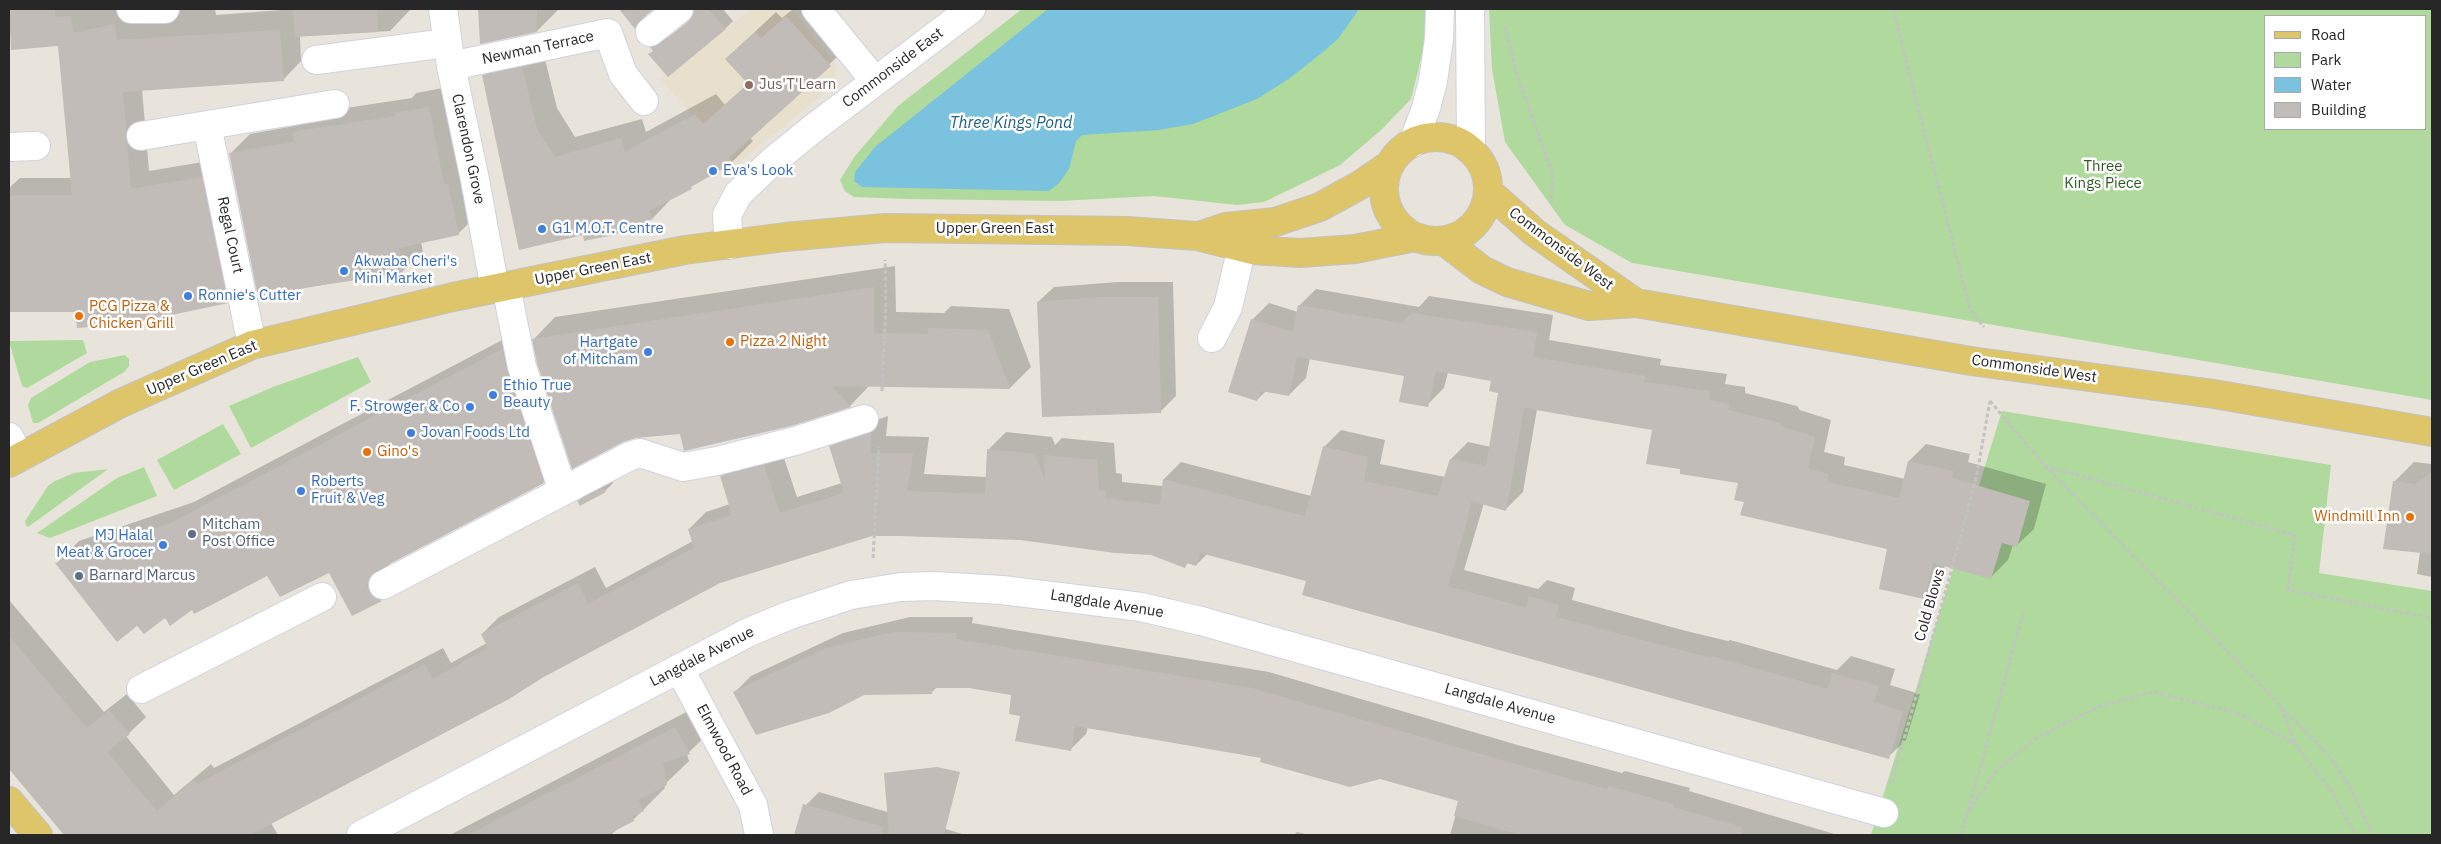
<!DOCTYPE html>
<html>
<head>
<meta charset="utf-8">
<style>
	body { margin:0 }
	#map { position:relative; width:2441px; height:844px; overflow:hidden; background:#e8e3db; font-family:"IBM Plex Sans",sans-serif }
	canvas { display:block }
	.frame { position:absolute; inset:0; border:10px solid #272727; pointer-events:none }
	.legend { position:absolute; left:2264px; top:15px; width:162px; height:115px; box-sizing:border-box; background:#fff; border:1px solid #a9a9a9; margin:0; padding:6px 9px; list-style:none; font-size:15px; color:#272727 }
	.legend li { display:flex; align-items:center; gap:10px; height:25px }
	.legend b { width:25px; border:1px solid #a9a9a9 }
</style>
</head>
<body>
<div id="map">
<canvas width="2441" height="844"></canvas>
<div class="frame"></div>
<ul class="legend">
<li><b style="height:6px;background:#dec56a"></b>Road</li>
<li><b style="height:14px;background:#b0d99d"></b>Park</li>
<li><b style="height:14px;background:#7ac2de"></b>Water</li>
<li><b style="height:14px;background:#c1bcb7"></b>Building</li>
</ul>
</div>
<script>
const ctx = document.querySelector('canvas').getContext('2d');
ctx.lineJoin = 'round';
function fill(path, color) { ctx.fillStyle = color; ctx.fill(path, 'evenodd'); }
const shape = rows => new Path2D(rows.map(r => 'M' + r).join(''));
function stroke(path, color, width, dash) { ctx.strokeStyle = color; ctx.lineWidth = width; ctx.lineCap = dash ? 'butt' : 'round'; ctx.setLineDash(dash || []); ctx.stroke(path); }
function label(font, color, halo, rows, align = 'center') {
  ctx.font = font + ' "IBM Plex Sans",sans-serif'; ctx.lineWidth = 5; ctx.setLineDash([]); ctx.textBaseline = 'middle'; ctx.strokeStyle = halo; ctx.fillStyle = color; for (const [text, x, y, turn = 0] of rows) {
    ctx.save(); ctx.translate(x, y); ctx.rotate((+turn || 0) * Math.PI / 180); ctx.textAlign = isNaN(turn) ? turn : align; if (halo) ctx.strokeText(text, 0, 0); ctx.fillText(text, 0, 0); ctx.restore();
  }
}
const education = shape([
	[752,9,792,9,834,62,836,76,831,88,736,165,661,79]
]);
const green = shape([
	[1022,9,1429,9,1429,27,1411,99,1380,131,1340,165,1264,202,1237,205,1154,196,1060,201,907,199,854,197,845,191,840,180,855,156,898,106],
	[1489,9,2432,9,2432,400,1632,263,1565,225,1505,142,1492,69],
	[2425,16,2425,129,2265,129,2265,16],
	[83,340,87,353,27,388,22,386,9,341],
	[125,355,129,359,129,366,124,372,38,423,33,423,28,405,31,398,90,362],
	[358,357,371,382,251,448,229,406,273,387],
	[2002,411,2331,465,2319,573,2432,591,2432,835,1871,835],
	[223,424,241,454,174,490,157,460],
	[144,467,157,496,50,538,37,533,117,478],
	[108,469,28,527,26,525,25,521,48,486,55,481,74,473]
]);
const water = shape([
	[1048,9,1359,9,1338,39,1323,52,1290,78,1257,99,1193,124,1159,130,1082,135,1076,141,1069,169,1059,183,1049,191,862,187,854,181,855,172,875,147]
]);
const shadow = shape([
	[9,9,215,9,216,15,295,9,410,10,390,31,300,36,301,61,283,80,142,89,149,171,220,159,245,284,227,302,77,311,9,310,9,188,20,178,72,178,59,45,12,49],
	[479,9,559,9,537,31,481,42],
	[621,9,652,9,635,27],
	[695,9,723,9,733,21,725,29,654,50,652,47,659,40,669,37,693,18],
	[793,9,818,9,851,44,750,138,753,141,732,162,673,197,653,218,614,234,584,234,484,76,504,55,542,47,557,108,575,137,642,119,646,132,716,94,725,105,749,83,726,59,776,12,782,18],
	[448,87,478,214,458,234,421,242,423,252,403,271,259,296,230,154,250,134,300,125,313,113,412,98,416,93],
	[895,266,896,312,944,313,951,306,1009,309,1031,367,1010,388,870,385,850,406,790,425,681,433,534,339,555,317],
	[1118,282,1173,282,1176,396,1160,412,1038,302,1054,287],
	[1316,289,1419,307,1429,296,1553,315,1549,340,1661,359,1660,365,1727,374,1725,384,1745,387,1745,393,1797,406,1800,410,1831,420,1824,452,1845,457,1844,465,1905,479,1909,461,1926,444,1970,454,1968,462,2046,484,2034,529,2016,546,2013,545,2008,560,1991,577,1945,565,1941,581,1924,598,1889,548,1746,501,1740,482,1681,468,1653,429,1537,409,1523,492,1506,509,1484,503,1464,570,1538,589,1547,580,1575,588,1572,600,1686,631,1728,641,1730,640,1837,670,1851,656,1895,669,1890,685,1920,694,1906,740,1888,757,1308,580,1207,554,1196,565,1189,562,1185,566,1152,554,1020,539,872,535,719,581,271,823,278,835,66,835,9,766,9,600,104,712,127,694,146,717,126,736,174,795,211,764,214,768,443,648,451,663,487,643,482,634,499,617,595,567,606,588,693,541,689,529,706,512,730,504,721,477,738,460,781,449,797,497,842,483,831,447,848,430,888,416,886,436,929,437,924,474,987,477,988,450,1006,432,1052,437,1055,445,1062,438,1114,443,1116,473,1122,474,1122,482,1163,486,1164,479,1181,462,1311,496,1324,447,1341,430,1385,440,1380,464,1445,477,1451,459,1468,442,1491,447,1500,392,1492,380,1448,372,1444,388,1427,405,1405,375,1310,358,1306,378,1289,395,1266,391,1257,400,1252,320,1269,303,1298,312,1299,306],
	[525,328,529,349,566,460,543,482,389,563,391,570,403,578,381,600,352,614,329,571,268,574,192,608,137,624,57,563,79,541,194,502],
	[2414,462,2432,464,2432,577,2417,574,2420,552,2394,482],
	[612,481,613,483,605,491,579,501,587,493],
	[910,617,973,617,972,623,1269,672,1521,746,1622,773,1625,771,1690,788,1689,791,1838,835,1450,835,1460,800,1380,778,1088,727,1086,734,1070,750,1022,715,1013,694,969,686,937,687,932,692,735,692,751,676,843,633],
	[698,706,711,731,687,754,689,761,664,785,665,788,633,820,619,827,611,835,450,835],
	[819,792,966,835,796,835,804,807],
	[1297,832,1309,835,1294,835]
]);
const building = shape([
	[9,9,55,9,55,17,71,16,73,33,115,24,117,40,280,30,284,81,123,92,131,189,202,177,228,303,129,324,77,328,75,312,9,312,9,195,72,195,58,46,11,50],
	[293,9,377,9,378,32,295,37],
	[478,9,537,9,537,32,480,44],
	[619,9,654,9,640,20,635,29],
	[694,9,708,9,726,29,668,77,648,54,653,51,650,47,660,44,689,21],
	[786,16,831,66,729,158,733,163,691,187,692,189,649,211,653,219,614,235,584,241,583,235,519,250,482,75,522,67,537,129,555,157,621,138,625,152,695,114,703,124,748,84,725,59,755,32,761,38],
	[429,107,444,185,448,184,459,235,399,248,403,273,296,289,258,297,229,153,294,142,292,132,396,116,395,113],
	[874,287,874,333,928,334,928,328,988,330,1010,389,832,386,851,407,791,426,684,451,680,434,636,438,623,442,572,469,537,363,532,339],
	[1102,297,1158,297,1161,413,1042,417,1037,302],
	[1298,305,1402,323,1411,313,1537,332,1533,357,1645,376,1644,382,1710,391,1709,400,1729,404,1728,410,1780,423,1783,427,1815,437,1808,469,1829,474,1827,482,1899,498,1908,461,1953,471,1952,478,2030,501,2017,547,2002,543,1991,579,1933,563,1924,599,1879,589,1887,549,1740,515,1744,502,1734,500,1738,483,1680,474,1680,469,1646,464,1652,430,1524,408,1506,511,1471,501,1467,521,1448,586,1526,608,1529,596,1559,605,1556,617,1669,647,1711,658,1712,656,1828,689,1832,673,1879,686,1874,702,1903,711,1889,759,1302,595,1306,581,1200,553,1196,566,1187,563,1185,568,1151,555,1115,553,1020,540,900,536,872,536,720,583,542,678,509,699,250,835,64,835,9,769,9,636,87,728,109,710,130,734,107,752,157,811,193,780,197,784,425,664,433,679,488,648,481,634,578,583,588,604,694,548,688,529,732,515,720,476,764,465,780,513,844,493,829,446,871,432,870,453,913,453,907,491,985,494,987,449,1035,454,1045,480,1044,455,1097,460,1099,490,1106,491,1105,498,1160,505,1163,479,1305,516,1323,446,1368,457,1364,481,1438,496,1450,459,1486,466,1498,393,1489,391,1491,381,1436,371,1428,407,1399,402,1404,376,1297,357,1289,396,1261,391,1257,401,1228,392,1251,319,1293,332],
	[502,349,507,372,544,483,376,571,370,577,367,585,369,593,374,598,382,601,352,616,329,573,280,597,267,576,194,614,192,610,170,626,165,618,144,634,137,626,117,642,55,563,171,523],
	[2432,472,2432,554,2383,549,2393,481,2415,484],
	[603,488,606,492,580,506,577,501],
	[893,632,957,633,956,639,1252,688,1505,761,1607,789,1608,786,1674,804,1673,807,1742,827,1741,835,1521,835,1454,816,1458,801,1380,779,1350,787,1260,762,1261,758,1075,726,1071,751,1015,741,1020,716,1009,714,1011,695,969,688,932,688,932,694,864,695,829,713,756,735,733,692,826,648],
	[675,727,690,754,663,763,667,785,638,800,644,811,632,816,634,821,607,835,468,835],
	[937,767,960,772,944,835,889,835,884,773],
	[803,804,883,827,882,835,794,835]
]);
const path = shape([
	[1893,9,1970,310,1984,327],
	[1505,27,1516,72,1553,175,1551,203],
	[882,391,886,306,885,260],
	[1990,401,2045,466,2295,535,2288,590,2432,618],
	[2045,466,2280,705,2295,744],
	[873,558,879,447],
	[2282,708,2327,753,2351,789,2373,835],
	[1892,782,1961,536,1977,473,1990,401],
	[1968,811,2023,614],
	[1960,835,1967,814,1996,771,2038,737,2098,707,2153,692,2238,713,2295,744,2333,793,2355,835]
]);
const minor = shape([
	[131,9,165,9],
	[443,9,451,66,475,180,495,289],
	[816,9,875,81],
	[1470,9,1471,149],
	[650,32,679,9],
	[316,60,447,43],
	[451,66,608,33,623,74,644,101],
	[207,125,252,345],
	[141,136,335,104],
	[1413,143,1426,108,1433,81,1439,39,1440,9],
	[9,147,36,146],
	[729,245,727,215,738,194,773,161,815,127,971,9],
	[506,286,522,367,563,491],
	[1212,338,1228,307,1242,247],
	[9,437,20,457],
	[383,585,630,456,640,453,683,467,717,461,795,441,864,419],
	[679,668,753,805,759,835],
	[141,689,322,597],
	[361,835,749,632,790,615,851,595,901,587,934,586,1002,590,1101,602,1141,607,1201,621,1884,813]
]);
const major = shape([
	'1384 189a52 52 0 1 1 104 0a52 52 0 1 1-104 0Z',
	[1489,192,1535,233,1636,303],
	[1199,236,1226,227,1275,222,1320,207,1360,185,1389,165],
	[1444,241,1482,270,1507,282,1589,306,1636,303,1971,361,2214,394,2432,432],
	[9,463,121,403,252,345,453,297,685,250,785,237,885,228,1127,231,1197,236,1252,250,1300,253,1355,249,1415,237],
	[9,801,38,835]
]);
const markers = [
	[749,85,5,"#8d6e63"],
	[713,171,5,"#3f7fe0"],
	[542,229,5,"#3f7fe0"],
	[344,271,5,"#3f7fe0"],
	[188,296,5,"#3f7fe0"],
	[79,316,5,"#e8710a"],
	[730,342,5,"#e8710a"],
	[648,352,5,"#3f7fe0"],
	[493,395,5,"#3f7fe0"],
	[470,407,5,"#3f7fe0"],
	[411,433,5,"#3f7fe0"],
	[367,452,5,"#e8710a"],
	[301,491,5,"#3f7fe0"],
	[2410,517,5,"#e8710a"],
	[192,534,5,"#5c6f8a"],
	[163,545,5,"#3f7fe0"],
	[79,576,5,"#5c6f8a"]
];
const streetNames = [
	["Newman Terrace",538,48,-12],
	["Commonside East",893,68,-37],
	["Clarendon Grove",468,149,78],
	["Upper Green East",995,229],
	["Regal Court",230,235,78],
	["Commonside West",1561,249,37],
	["Upper Green East",593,269,-11],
	["Upper Green East",202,368,-23],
	["Commonside West",2034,369,8],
	["Langdale Avenue",1107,604,9],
	["Cold Blows",1930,605,-74],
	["Langdale Avenue",702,657,-27],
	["Langdale Avenue",1500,704,16],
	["Elmwood Road",724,750,62]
];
const educationNames = [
	["Jus'T'Learn",759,85]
];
const parkNames = [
	["Three",2103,167],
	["Kings Piece",2103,184]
];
const shopNames = [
	["Eva's Look",723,171],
	["G1 M.O.T. Centre",552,229],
	["Akwaba Cheri's",354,262],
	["Mini Market",354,279],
	["Ronnie's Cutter",198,296],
	["Hartgate",638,343,"right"],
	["of Mitcham",638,360,"right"],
	["Ethio True",503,386],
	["Beauty",503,403],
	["F. Strowger & Co",460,407,"right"],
	["Jovan Foods Ltd",421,433],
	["Roberts",311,482],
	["Fruit & Veg",311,499],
	["MJ Halal",153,536,"right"],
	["Meat & Grocer",153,553,"right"]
];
const foodNames = [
	["PCG Pizza &",89,307],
	["Chicken Grill",89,324],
	["Pizza 2 Night",740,342],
	["Gino's",377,452],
	["Windmill Inn",2400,517,"right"]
];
const serviceNames = [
	["Mitcham",202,525],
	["Post Office",202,542],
	["Barnard Marcus",89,576]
];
const waterNames = [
	["Three Kings Pond",1011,123]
];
fill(education, '#e8dfcc');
fill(green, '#b0d99d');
fill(water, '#7ac2de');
fill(shadow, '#0003');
fill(building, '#c1bcb7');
stroke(minor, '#d0d3df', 30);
stroke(major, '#c3c3c3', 30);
stroke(path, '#c3c3c3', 3, [4, 2.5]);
stroke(minor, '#fff', 28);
stroke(major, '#dec56a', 28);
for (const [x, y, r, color] of markers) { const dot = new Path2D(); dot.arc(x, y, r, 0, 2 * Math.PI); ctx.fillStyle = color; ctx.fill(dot); stroke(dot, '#fff', 2); }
label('15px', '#272727', '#fff', streetNames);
label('15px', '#785e54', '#fff', educationNames, 'left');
label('15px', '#2c5a22', '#fff', parkNames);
label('15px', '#366cbe', '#fff', shopNames, 'left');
label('15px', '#c56008', '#fff', foodNames, 'left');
label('15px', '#4e5e75', '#fff', serviceNames, 'left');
label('italic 16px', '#1d6086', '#fff', waterNames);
</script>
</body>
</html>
